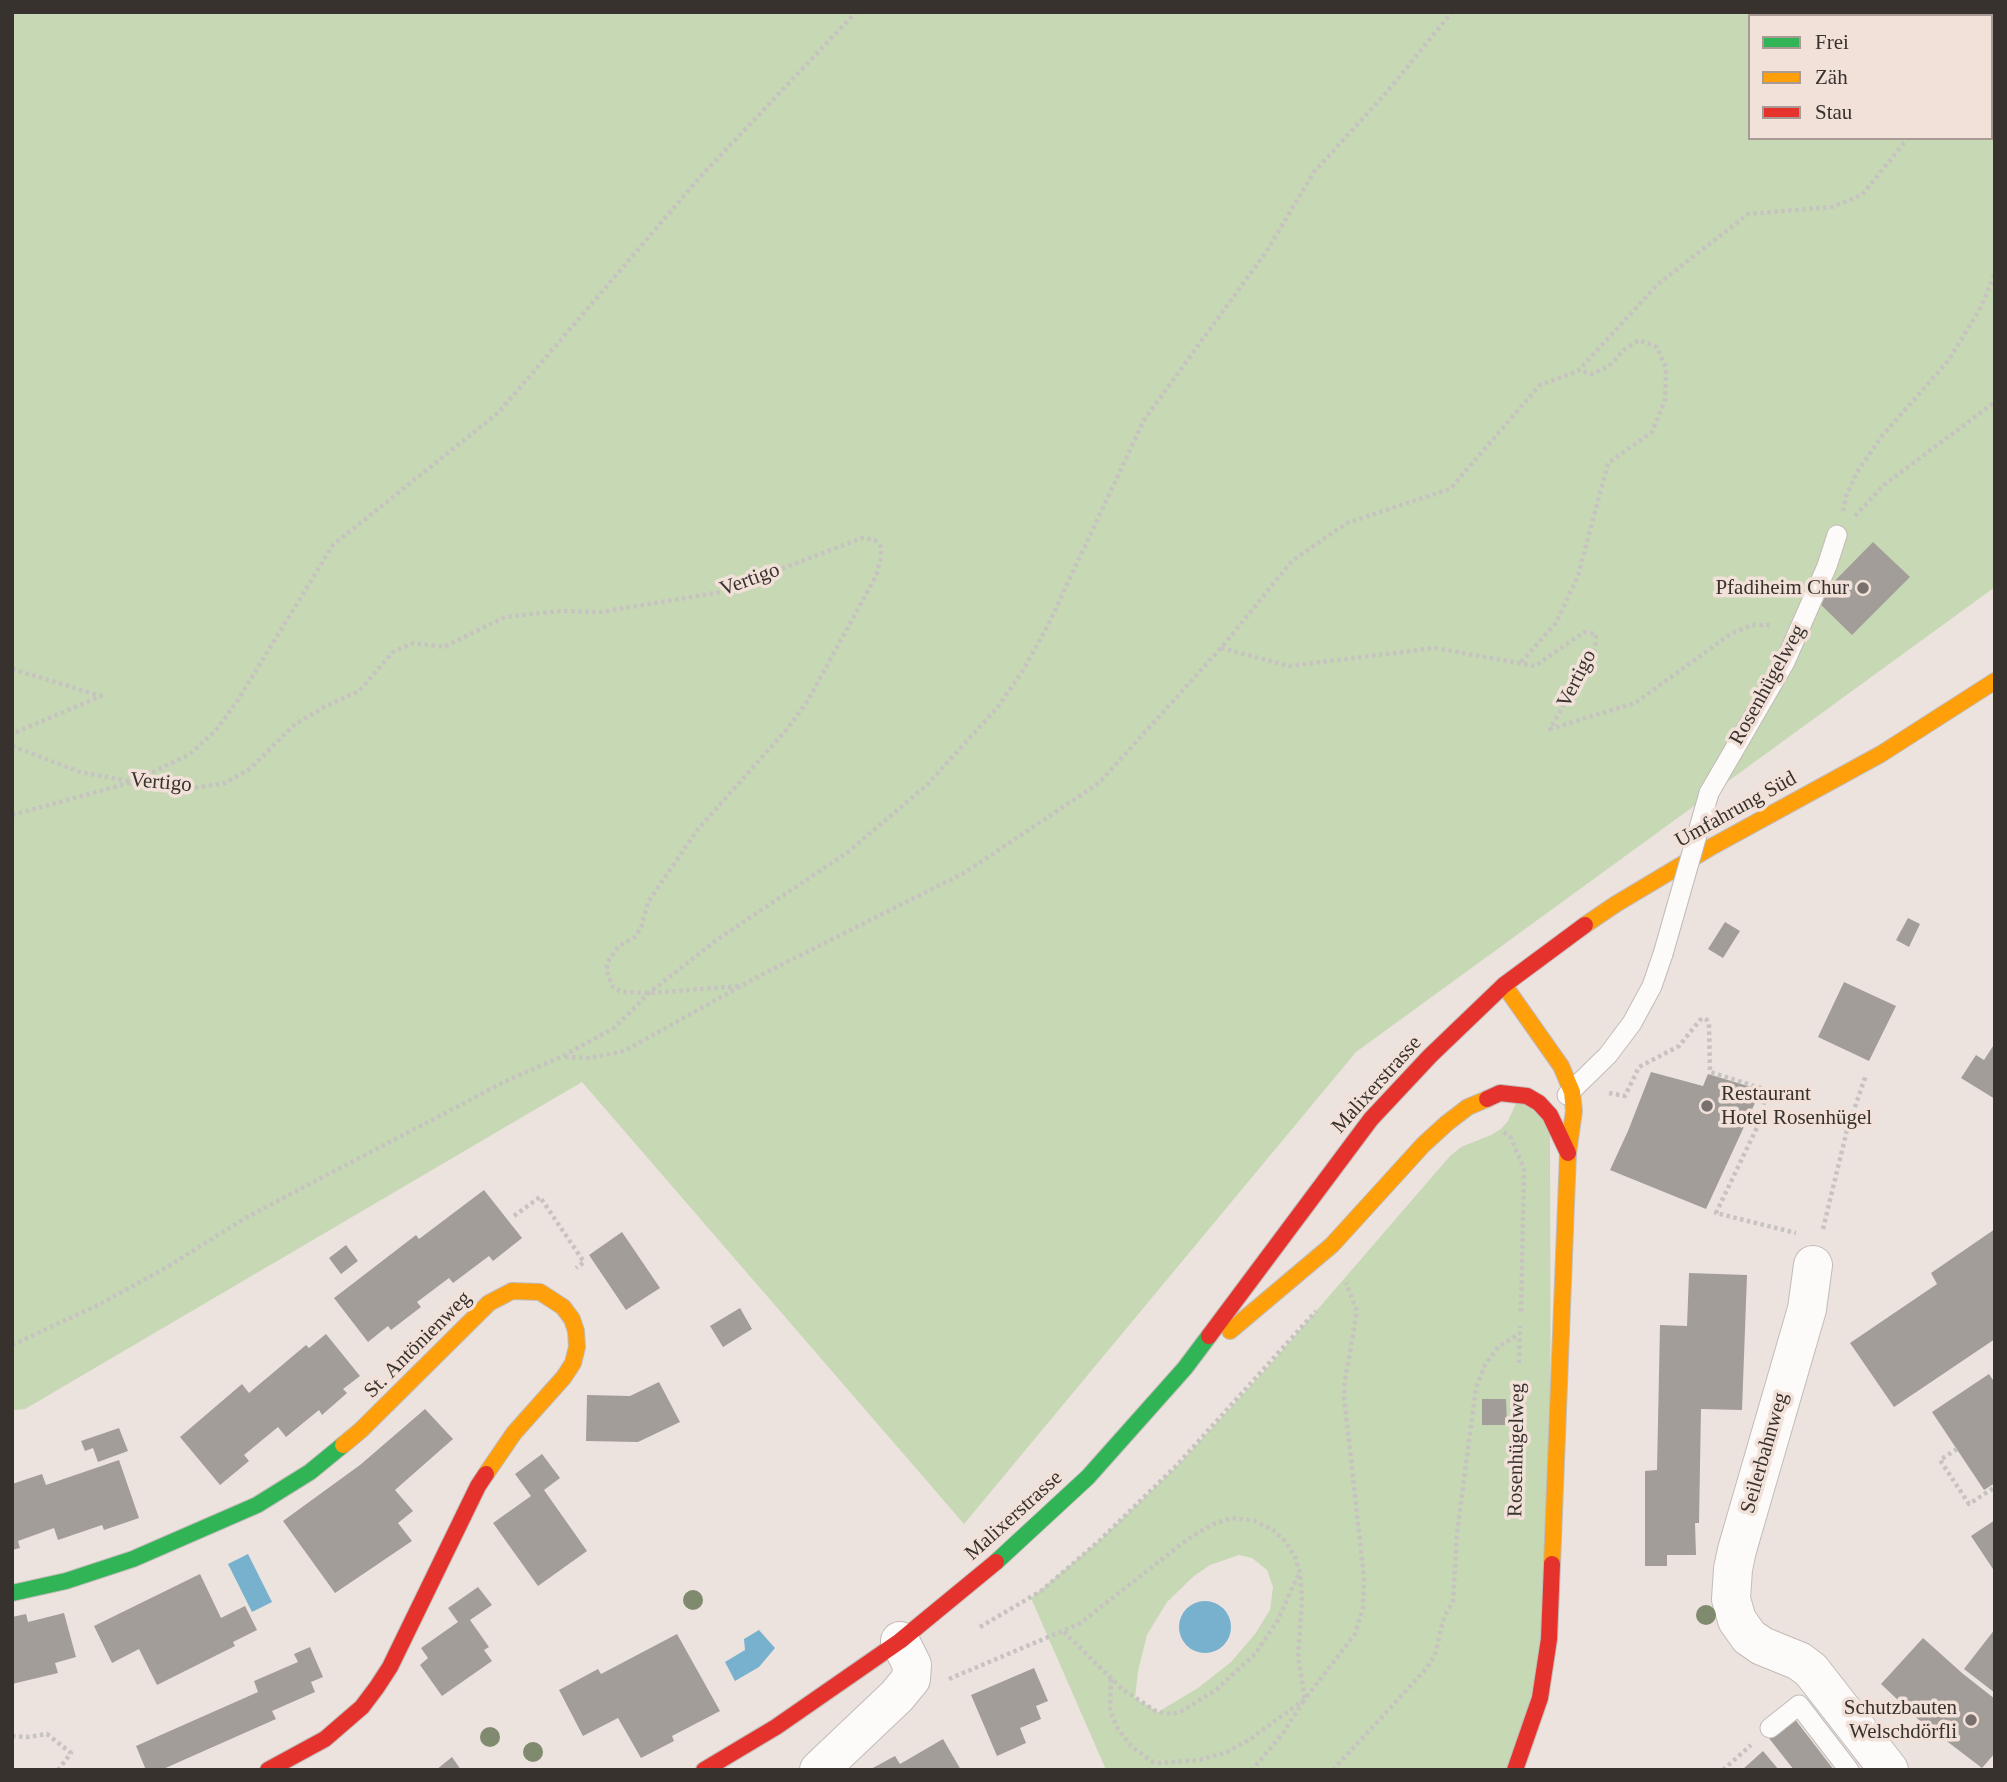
<!DOCTYPE html>
<html>
<head>
<meta charset="utf-8">
<style>
	body { margin:0 }
	#map { position:relative; width:2007px; height:1782px; overflow:hidden; background:#ece3df; font-family:"Times New Roman",serif }
	canvas { display:block }
	.frame { position:absolute; inset:0; border:14px solid #38322f; pointer-events:none }
	.legend { position:absolute; left:1748px; top:14px; width:245px; height:126px; box-sizing:border-box; background:#f2e1d9; border:2px solid #a89b95; margin:0; padding:9px 12px; list-style:none; font-size:21px; color:#38322f }
	.legend li { display:flex; align-items:center; gap:14px; height:35px }
	.legend b { width:35px; border:2px solid #a89b95 }
</style>
</head>
<body>
<div id="map">
<canvas width="2007" height="1782"></canvas>
<div class="frame"></div>
<ul class="legend">
<li><b style="height:9px;background:#30b455"></b>Frei</li>
<li><b style="height:9px;background:#ff9f0a"></b>Zäh</li>
<li><b style="height:9px;background:#e5322d"></b>Stau</li>
</ul>
</div>
<script>
const ctx = document.querySelector('canvas').getContext('2d');
ctx.lineJoin = 'round';
function fill(path, color) { ctx.fillStyle = color; ctx.fill(path, 'evenodd'); }
const shape = rows => new Path2D(rows.map(r => 'M' + r).join(''));
function stroke(path, color, width, dash) { ctx.strokeStyle = color; ctx.lineWidth = width; ctx.lineCap = dash ? 'butt' : 'round'; ctx.setLineDash(dash || []); ctx.stroke(path); }
function label(font, color, halo, rows, align = 'center') {
  ctx.font = font + ' "Times New Roman",serif'; ctx.lineWidth = 7; ctx.setLineDash([]); ctx.textBaseline = 'middle'; ctx.strokeStyle = halo; ctx.fillStyle = color; for (const [text, x, y, turn = 0] of rows) {
    ctx.save(); ctx.translate(x, y); ctx.rotate((+turn || 0) * Math.PI / 180); ctx.textAlign = isNaN(turn) ? turn : align; if (halo) ctx.strokeText(text, 0, 0); ctx.fillText(text, 0, 0); ctx.restore();
  }
}
const green = shape([
	[12,12,1995,12,1995,587,1356,1052,964,1524,582,1082,25,1409,12,1410],
	[1750,16,1991,16,1991,138,1750,138],
	[1520,1094,1550,1115,1551,1607,1515,1770,1106,1770,1031,1598,1099,1541,1178,1465,1267,1368,1450,1156,1461,1147,1491,1135,1501,1129,1508,1121],
	[1239,1555,1252,1558,1267,1570,1273,1587,1270,1610,1255,1634,1231,1662,1198,1688,1158,1712,1135,1698,1138,1671,1147,1635,1167,1602,1194,1576,1210,1565]
]);
const water = shape([
	[248,1554,272,1602,252,1612,228,1564],
	'1179 1627a26 26 0 1 1 52 0a26 26 0 1 1-52 0Z',
	[759,1630,775,1648,759,1667,735,1681,725,1662,745,1650,744,1639]
]);
const building = shape([
	[1873,542,1910,577,1852,635,1816,600],
	[1908,918,1920,924,1909,947,1896,940],
	[1725,922,1740,931,1723,958,1708,949],
	[1844,982,1896,1006,1869,1061,1818,1037],
	[1995,1043,1995,1099,1961,1078,1976,1055,1984,1060],
	[1651,1072,1703,1086,1708,1074,1761,1090,1706,1209,1610,1170,1628,1131],
	[484,1190,522,1238,493,1261,489,1256,453,1283,449,1278,417,1302,421,1307,391,1330,388,1326,368,1342,334,1298,416,1235,419,1239],
	[1995,1229,1995,1339,1894,1407,1850,1343,1937,1284,1931,1273],
	[622,1232,660,1288,626,1310,589,1255],
	[346,1245,358,1261,341,1274,329,1258],
	[1689,1273,1747,1275,1742,1410,1701,1409,1699,1523,1695,1523,1696,1555,1667,1555,1667,1566,1645,1566,1645,1471,1657,1470,1660,1325,1687,1326],
	[740,1308,752,1329,723,1347,710,1326],
	[326,1334,360,1376,343,1389,347,1393,322,1415,319,1410,286,1437,278,1427,244,1455,249,1461,220,1485,180,1437,242,1384,249,1393,306,1345,309,1348],
	[1989,1374,1995,1383,1995,1483,1984,1490,1932,1412],
	[659,1382,680,1422,638,1442,586,1441,587,1395,630,1396],
	[1482,1399,1506,1399,1507,1425,1482,1425],
	[425,1409,453,1439,395,1490,413,1511,398,1523,412,1541,335,1593,283,1521,360,1465],
	[119,1428,128,1451,98,1462,93,1448,85,1451,81,1441],
	[542,1454,560,1478,544,1490,587,1551,538,1586,493,1523,531,1496,515,1474],
	[119,1460,139,1518,104,1530,102,1525,58,1540,54,1528,18,1541,20,1548,12,1550,12,1484,42,1474,46,1485],
	[1995,1520,1995,1572,1971,1536],
	[200,1574,221,1618,245,1606,257,1630,233,1642,235,1646,157,1685,139,1649,112,1663,94,1626],
	[478,1587,492,1605,470,1620,489,1647,484,1650,492,1661,442,1696,420,1665,428,1658,421,1648,458,1622,448,1608],
	[64,1613,76,1657,55,1663,58,1673,12,1684,12,1617,26,1614,28,1622],
	[1995,1629,1995,1693,1964,1669],
	[677,1634,720,1711,672,1736,674,1741,641,1758,618,1718,583,1736,559,1690,598,1669,601,1674],
	[1923,1638,1962,1673,1995,1699,1995,1753,1982,1768,1919,1720,1881,1684],
	[310,1647,323,1677,311,1682,315,1692,272,1711,276,1719,161,1770,146,1770,136,1746,258,1692,254,1681,298,1662,294,1654],
	[1034,1668,1048,1701,1036,1706,1041,1719,1020,1728,1026,1743,997,1756,971,1695],
	[1794,1718,1834,1770,1794,1770,1768,1737],
	[943,1739,961,1770,869,1770,895,1756,900,1764],
	[1763,1751,1779,1770,1742,1770],
	[452,1757,461,1770,436,1770]
]);
const path = shape([
	[1991,75,1995,74],
	[1843,511,1846,497,1857,472,1882,436,1948,361,1981,307,1995,273],
	[1855,516,1884,485,1995,402],
	[1221,648,1289,666,1435,648,1535,666,1584,632,1596,634,1595,649,1550,729,1635,703,1732,633,1752,625,1771,625],
	[1521,662,1556,623,1578,576,1608,463,1652,432,1665,400,1666,368,1657,347,1639,340,1625,349,1609,366,1592,374,1579,371],
	[12,669,101,696,12,734],
	[12,746,80,772,133,782,194,788,225,783,251,768,294,725,324,707,359,691,393,652,413,643,444,647,505,617,560,611,601,612,721,592,862,538,875,540,881,547,881,557,876,576,807,702,787,729,698,829,648,902,641,928,635,937,619,946,609,960,606,970,613,987,622,992,649,993,740,986],
	[12,815,133,782,190,754,216,730,236,703,333,545,499,412,701,176,856,12],
	[565,1057,590,1058,624,1051,761,975,964,873,1099,783,1221,648,1292,561,1347,523,1450,489,1540,385,1578,371,1658,284,1748,214,1832,207,1862,195,1908,138],
	[1609,1093,1625,1096,1639,1067,1679,1046,1700,1020,1703,1018,1707,1020,1709,1024,1710,1072,1767,1090,1760,1121,1716,1213,1796,1233],
	[1504,1132,1511,1138,1524,1169,1521,1314],
	[514,1216,540,1197,584,1262,576,1268],
	[1823,1229,1847,1130,1866,1075],
	[12,1345,100,1304,167,1267,247,1217,506,1081,563,1056,614,1028,649,993,718,939,848,852,927,785,997,708,1022,672,1048,625,1144,420,1266,252,1314,172,1386,93,1452,12],
	[1519,1363,1520,1326],
	[1957,1449,1940,1460,1969,1504,1995,1487],
	[980,1627,1041,1591,1099,1541,1177,1465,1316,1311],
	[1064,1632,1122,1689,1157,1712,1171,1714,1180,1712,1216,1690,1256,1653,1278,1620,1299,1573],
	[949,1679,1079,1624,1188,1539,1213,1524,1232,1518,1255,1521,1273,1530,1286,1542,1295,1557,1300,1573,1302,1599,1298,1657,1305,1699,1283,1733,1252,1770],
	[1111,1679,1110,1711,1118,1729,1131,1746,1153,1762,1160,1763,1199,1760,1227,1752,1249,1740,1305,1699,1355,1634,1363,1607,1364,1578,1344,1396,1345,1380,1357,1311,1346,1283],
	[12,1736,28,1737,47,1734,71,1753,58,1770],
	[1333,1770,1426,1669,1435,1655,1444,1617,1453,1601,1457,1533,1476,1388,1485,1365,1498,1347,1519,1334],
	[1723,1770,1751,1745]
]);
const lane = shape([
	[1709,793,1785,662,1827,566,1837,535],
	[1567,1095,1608,1055,1632,1023,1652,986,1663,954],
	[1770,1728,1799,1705,1849,1770]
]);
const street = shape([
	[1813,1265,1807,1309,1737,1550,1733,1569,1731,1599,1737,1620,1749,1637,1762,1646,1799,1661,1811,1670,1889,1770],
	[819,1770,897,1696,911,1679,912,1665,900,1641]
]);
const fast = shape([
	[996,1562,1088,1477,1185,1368,1209,1336],
	[12,1593,66,1581,133,1559,257,1505,310,1472,343,1445]
]);
const slow = shape([
	[1585,925,1616,904,1713,846,1881,754,1995,681],
	[1504,985,1561,1066,1572,1092,1574,1111,1568,1153,1552,1564],
	[1230,1331,1332,1245,1423,1145,1447,1123,1468,1107,1487,1099],
	[343,1445,361,1430,489,1303,512,1291,540,1292,563,1307,572,1319,576,1331,577,1347,573,1363,564,1377,514,1433,486,1474]
]);
const jam = shape([
	[1487,1099,1500,1093,1527,1096,1539,1103,1550,1115,1568,1153],
	[1209,1336,1371,1119,1430,1056,1504,985,1585,925],
	[268,1770,325,1739,362,1707,377,1687,390,1667,478,1486,486,1474],
	[704,1770,776,1727,900,1641,996,1562],
	[1515,1770,1540,1698,1549,1639,1552,1564]
]);
const laneBridge = shape([
	[1663,954,1709,793]
]);
const trees = [
	[693,1600],
	[1706,1615],
	[490,1737],
	[533,1752]
];
const markers = [
	[1863,588,7,"#77706d"],
	[1707,1106,7,"#77706d"],
	[1971,1720,7,"#77706d"]
];
const streetNames = [
	["Vertigo",750,580,-20],
	["Vertigo",1577,679,-63],
	["Rosenhügelweg",1768,685,-61],
	["Vertigo",161,783,5],
	["Umfahrung Süd",1736,810,-29],
	["Malixerstrasse",1377,1085,-48],
	["St. Antönienweg",418,1345,-45],
	["Rosenhügelweg",1517,1450,-89],
	["Seilerbahnweg",1765,1453,-74],
	["Malixerstrasse",1014,1516,-42]
];
const poiNames = [
	["Pfadiheim Chur",1849,588],
	["Restaurant",1721,1094,"left"],
	["Hotel Rosenhügel",1721,1118,"left"],
	["Schutzbauten",1957,1708],
	["Welschdörfli",1957,1732]
];
fill(green, '#c7d8b4');
fill(water, '#77b1cd');
fill(building, '#a29d99');
stroke(lane, '#c2bbb8', 21);
stroke(street, '#c2bbb8', 40);
stroke(fast, '#c2bbb8', 18);
stroke(slow, '#c2bbb8', 18);
stroke(jam, '#c2bbb8', 18);
stroke(path, '#c7c3c1', 4.5, [3.5, 3.5]);
stroke(lane, '#fcfbfa', 19);
stroke(street, '#fcfbfa', 38);
stroke(fast, '#30b455', 16);
stroke(slow, '#ff9f0a', 16);
stroke(jam, '#e5322d', 16);
stroke(laneBridge, '#c2bbb8', 21, []);
stroke(laneBridge, '#fcfbfa', 19);
ctx.fillStyle = '#808a6e';
for (const [x, y] of trees) { ctx.beginPath(); ctx.arc(x, y, 10, 0, 2 * Math.PI); ctx.fill(); }
for (const [x, y, r, color] of markers) { const dot = new Path2D(); dot.arc(x, y, r, 0, 2 * Math.PI); ctx.fillStyle = color; ctx.fill(dot); stroke(dot, '#f2e1d9', 2.5); }
label('21px', '#38322f', '#f2e1d9', streetNames);
label('21px', '#38322f', '#f2e1d9', poiNames, 'right');
</script>
</body>
</html>
